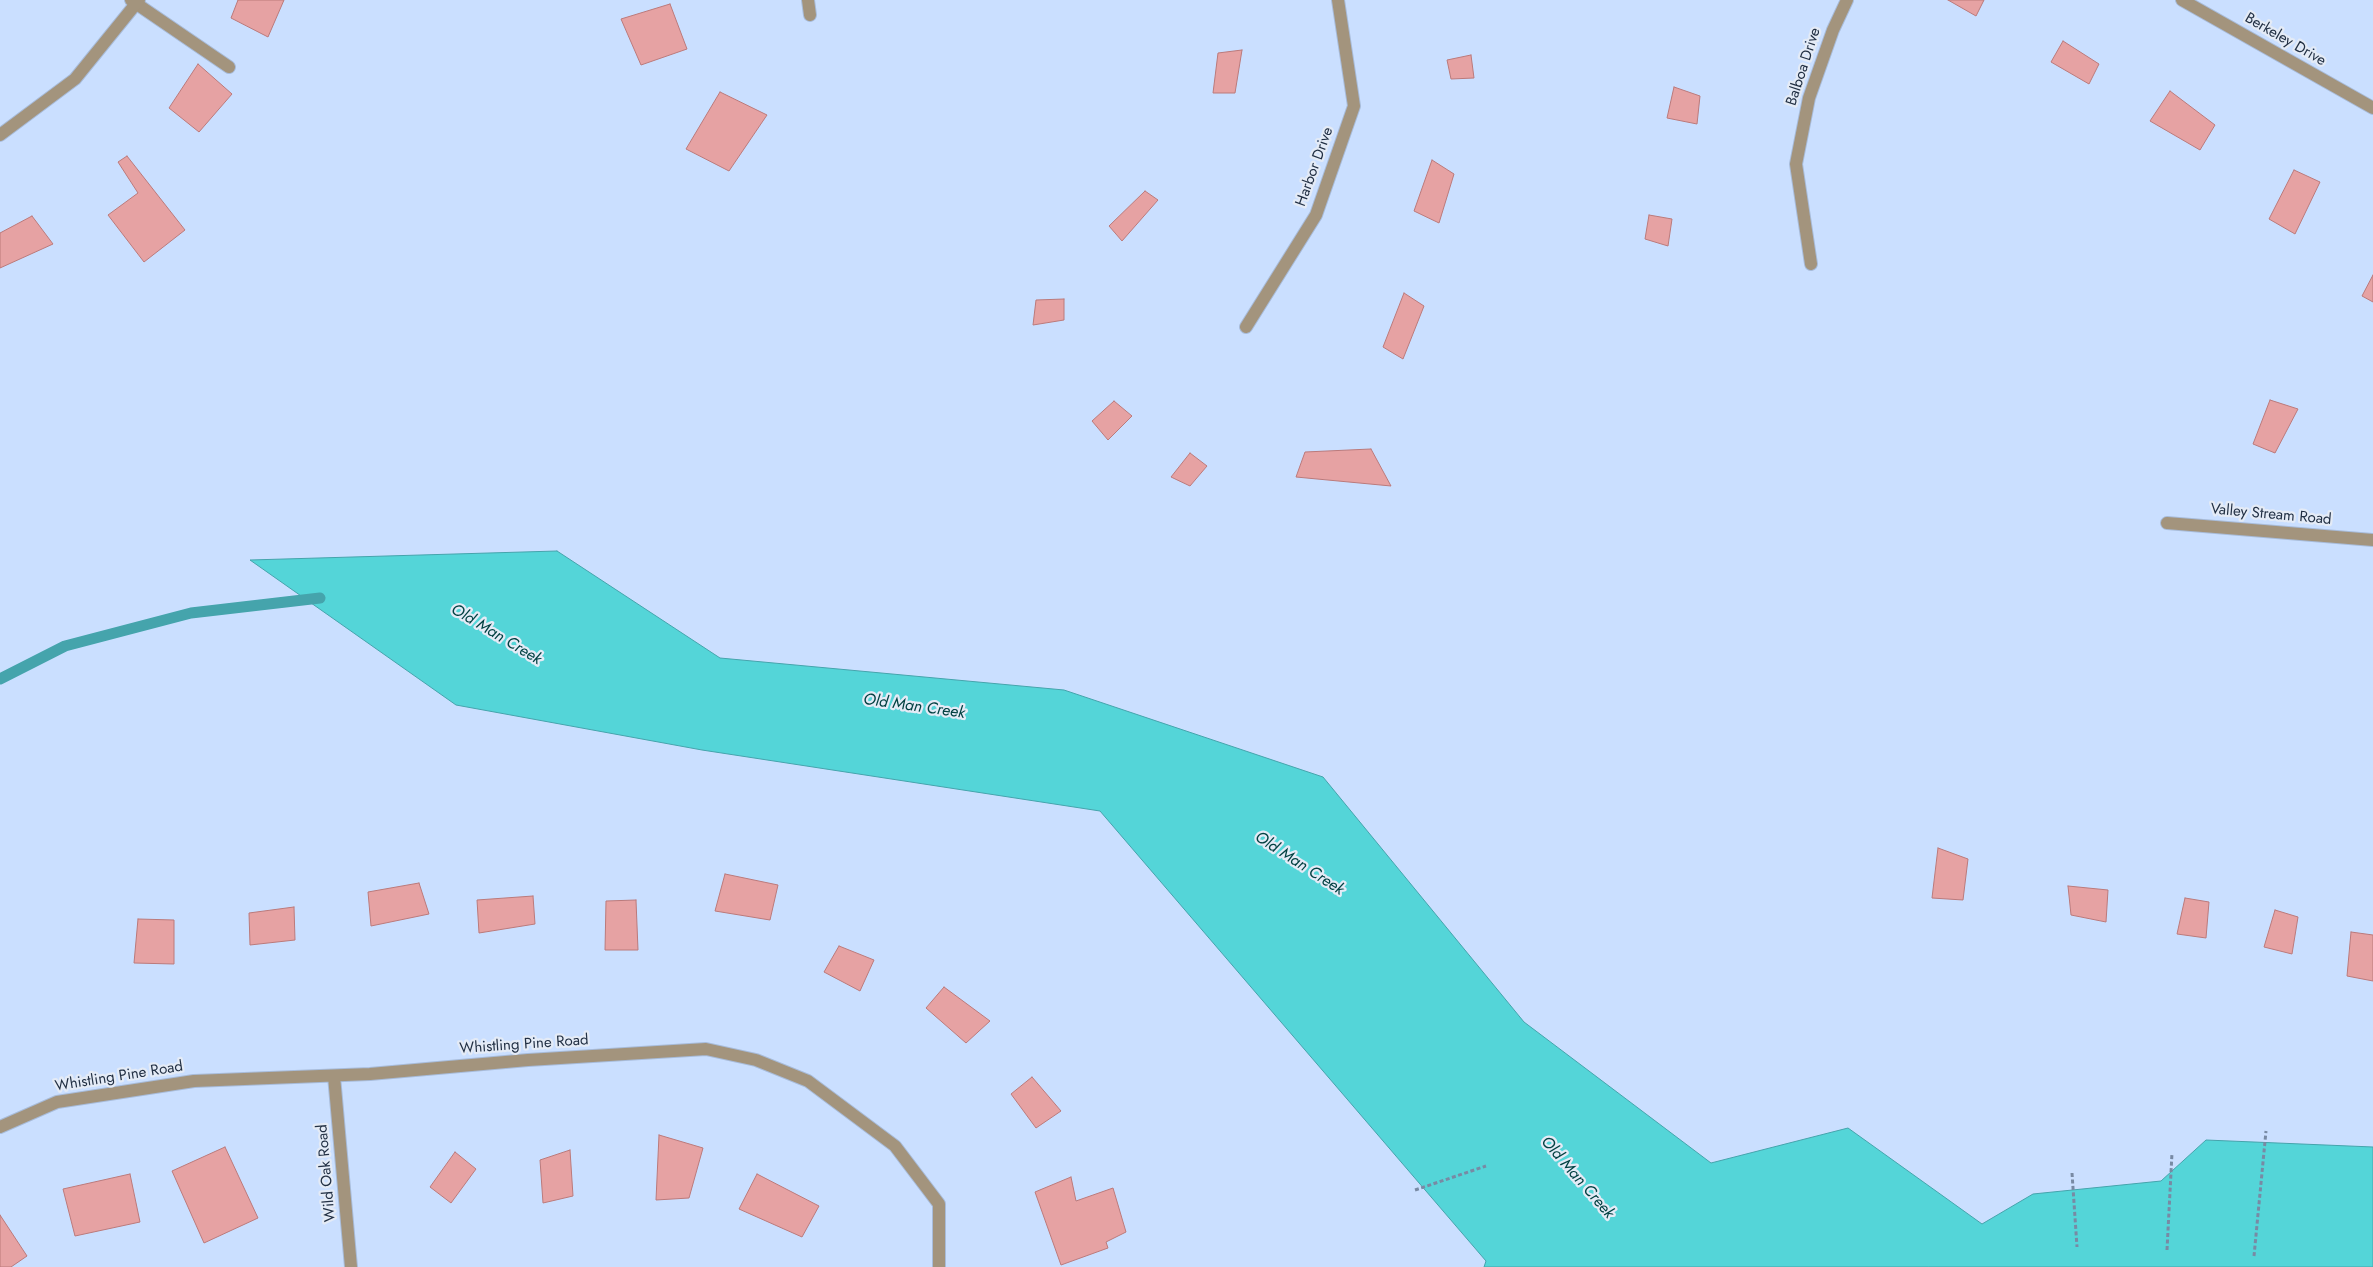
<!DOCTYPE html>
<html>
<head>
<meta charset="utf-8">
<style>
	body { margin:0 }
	canvas { display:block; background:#cadfff }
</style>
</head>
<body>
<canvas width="2373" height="1267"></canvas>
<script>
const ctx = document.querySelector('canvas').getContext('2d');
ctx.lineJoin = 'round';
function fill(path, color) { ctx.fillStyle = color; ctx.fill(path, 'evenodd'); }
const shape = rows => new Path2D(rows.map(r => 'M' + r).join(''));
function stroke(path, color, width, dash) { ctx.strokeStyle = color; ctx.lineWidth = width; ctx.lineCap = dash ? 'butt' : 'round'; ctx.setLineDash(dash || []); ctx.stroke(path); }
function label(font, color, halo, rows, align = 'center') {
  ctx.font = font + ' Jost,sans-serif'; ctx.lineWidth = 4.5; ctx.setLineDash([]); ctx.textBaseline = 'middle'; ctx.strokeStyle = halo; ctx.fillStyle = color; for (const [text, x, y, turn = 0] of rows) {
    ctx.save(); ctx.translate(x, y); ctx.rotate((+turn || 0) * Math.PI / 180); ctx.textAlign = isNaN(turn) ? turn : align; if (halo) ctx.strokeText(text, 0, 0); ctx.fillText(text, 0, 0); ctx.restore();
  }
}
const water = shape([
	[557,551,720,658,1064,690,1323,777,1524,1022,1711,1163,1848,1128,1982,1224,2033,1194,2161,1181,2206,1140,2373,1147,2373,1267,1484,1267,1486,1261,1100,811,702,750,456,705,250,560,557,551]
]);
const stream = shape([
	[0,679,65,646,191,613,320,598]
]);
const building = shape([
	[238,0,284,0,268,37,231,18,238,0],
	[1948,0,1984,0,1976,16,1948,0],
	[670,4,687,49,641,65,621,19,670,4],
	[2063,41,2099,64,2089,84,2051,62,2063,41],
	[1242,50,1235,93,1213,93,1218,53,1242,50],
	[1471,55,1474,78,1451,79,1447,60,1471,55],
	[198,64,232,94,199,132,169,108,198,64],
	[1674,87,1700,96,1697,124,1667,118,1674,87],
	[2170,91,2215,125,2200,150,2150,121,2170,91],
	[720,92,767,115,729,171,686,149,720,92],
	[127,156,185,230,144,262,108,215,138,193,118,162,127,156],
	[1432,160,1454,174,1439,223,1414,211,1432,160],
	[2294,170,2320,182,2295,234,2269,219,2294,170],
	[1145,191,1158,200,1122,241,1109,226,1145,191],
	[1649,215,1672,219,1668,246,1645,239,1649,215],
	[32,216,53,244,0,268,0,233,32,216],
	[2373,275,2373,302,2362,296,2373,275],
	[1404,293,1424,306,1403,359,1383,347,1404,293],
	[1064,299,1064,320,1033,325,1036,300,1064,299],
	[2270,400,2298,409,2275,453,2253,444,2270,400],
	[1114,401,1132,416,1108,440,1092,421,1114,401],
	[1371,449,1391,486,1296,477,1305,452,1371,449],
	[1190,453,1207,466,1190,486,1171,477,1190,453],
	[1938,848,1968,859,1963,900,1932,898,1938,848],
	[725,874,778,885,770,920,715,911,725,874],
	[419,883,429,914,371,926,368,892,419,883],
	[2068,886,2108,890,2106,922,2071,915,2068,886],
	[533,896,535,924,479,933,477,900,533,896],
	[2185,898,2209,902,2206,938,2177,934,2185,898],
	[636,900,638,950,605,950,606,901,636,900],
	[294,907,295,940,250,945,249,913,294,907],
	[2275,910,2298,917,2292,954,2264,947,2275,910],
	[138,919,174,920,174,964,134,963,138,919],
	[2351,932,2373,935,2373,981,2347,976,2351,932],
	[839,946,874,960,860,991,824,972,839,946],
	[944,987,990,1021,966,1043,926,1008,944,987],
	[1032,1077,1061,1111,1036,1128,1011,1094,1032,1077],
	[659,1135,703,1148,689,1198,656,1200,659,1135],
	[225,1147,258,1218,204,1243,172,1171,225,1147],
	[570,1150,573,1196,543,1203,540,1160,570,1150],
	[455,1152,476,1169,451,1203,430,1187,455,1152],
	[130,1174,140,1222,75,1236,63,1189,130,1174],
	[757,1174,819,1206,802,1237,739,1209,757,1174],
	[1071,1177,1076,1201,1113,1188,1126,1232,1106,1242,1108,1248,1061,1265,1035,1192,1071,1177],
	[0,1215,27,1256,11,1267,0,1267,0,1215]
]);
const path = shape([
	[2072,1173,2077,1247],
	[1415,1190,1486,1166],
	[2167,1250,2172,1153],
	[2254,1256,2266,1131]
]);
const service = shape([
	[131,0,229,67]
]);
const minor = shape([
	[808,0,810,15],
	[2182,0,2373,108],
	[0,135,75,79,139,0],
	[1811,264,1796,164,1809,98,1833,30,1847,0],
	[1246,327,1316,215,1354,106,1338,0],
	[2167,523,2373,540],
	[334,1076,351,1267],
	[0,1127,57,1102,194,1081,370,1074,528,1060,706,1049,756,1060,808,1081,895,1146,939,1204,939,1267]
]);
const streetNames = [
	["Berkeley Drive",2285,40,30],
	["Balboa Drive",1804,67,-72],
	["Harbor Drive",1315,167,-70],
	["Valley Stream Road",2271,515,5],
	["Whistling Pine Road",524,1045,-4],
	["Whistling Pine Road",119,1077,-9],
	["Wild Oak Road",327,1173,-95]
];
const waterNames = [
	["Old Man Creek",496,635,31],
	["Old Man Creek",914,707,8],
	["Old Man Creek",1299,864,33],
	["Old Man Creek",1577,1178,49]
];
fill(water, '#54d5d8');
stroke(water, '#45a4ac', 1);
stroke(stream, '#45a4ac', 11);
fill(building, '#e6a2a3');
stroke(building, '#bb7a7b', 1);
stroke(service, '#a8bcda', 14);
stroke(minor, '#a8bcda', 14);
stroke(path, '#788aa4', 3, [4, 2.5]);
stroke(service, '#a3947d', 12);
stroke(minor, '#a3947d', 12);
label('15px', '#223044', '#e4ebf6', streetNames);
label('italic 16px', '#024142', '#e4ebf6', waterNames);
</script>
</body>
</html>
